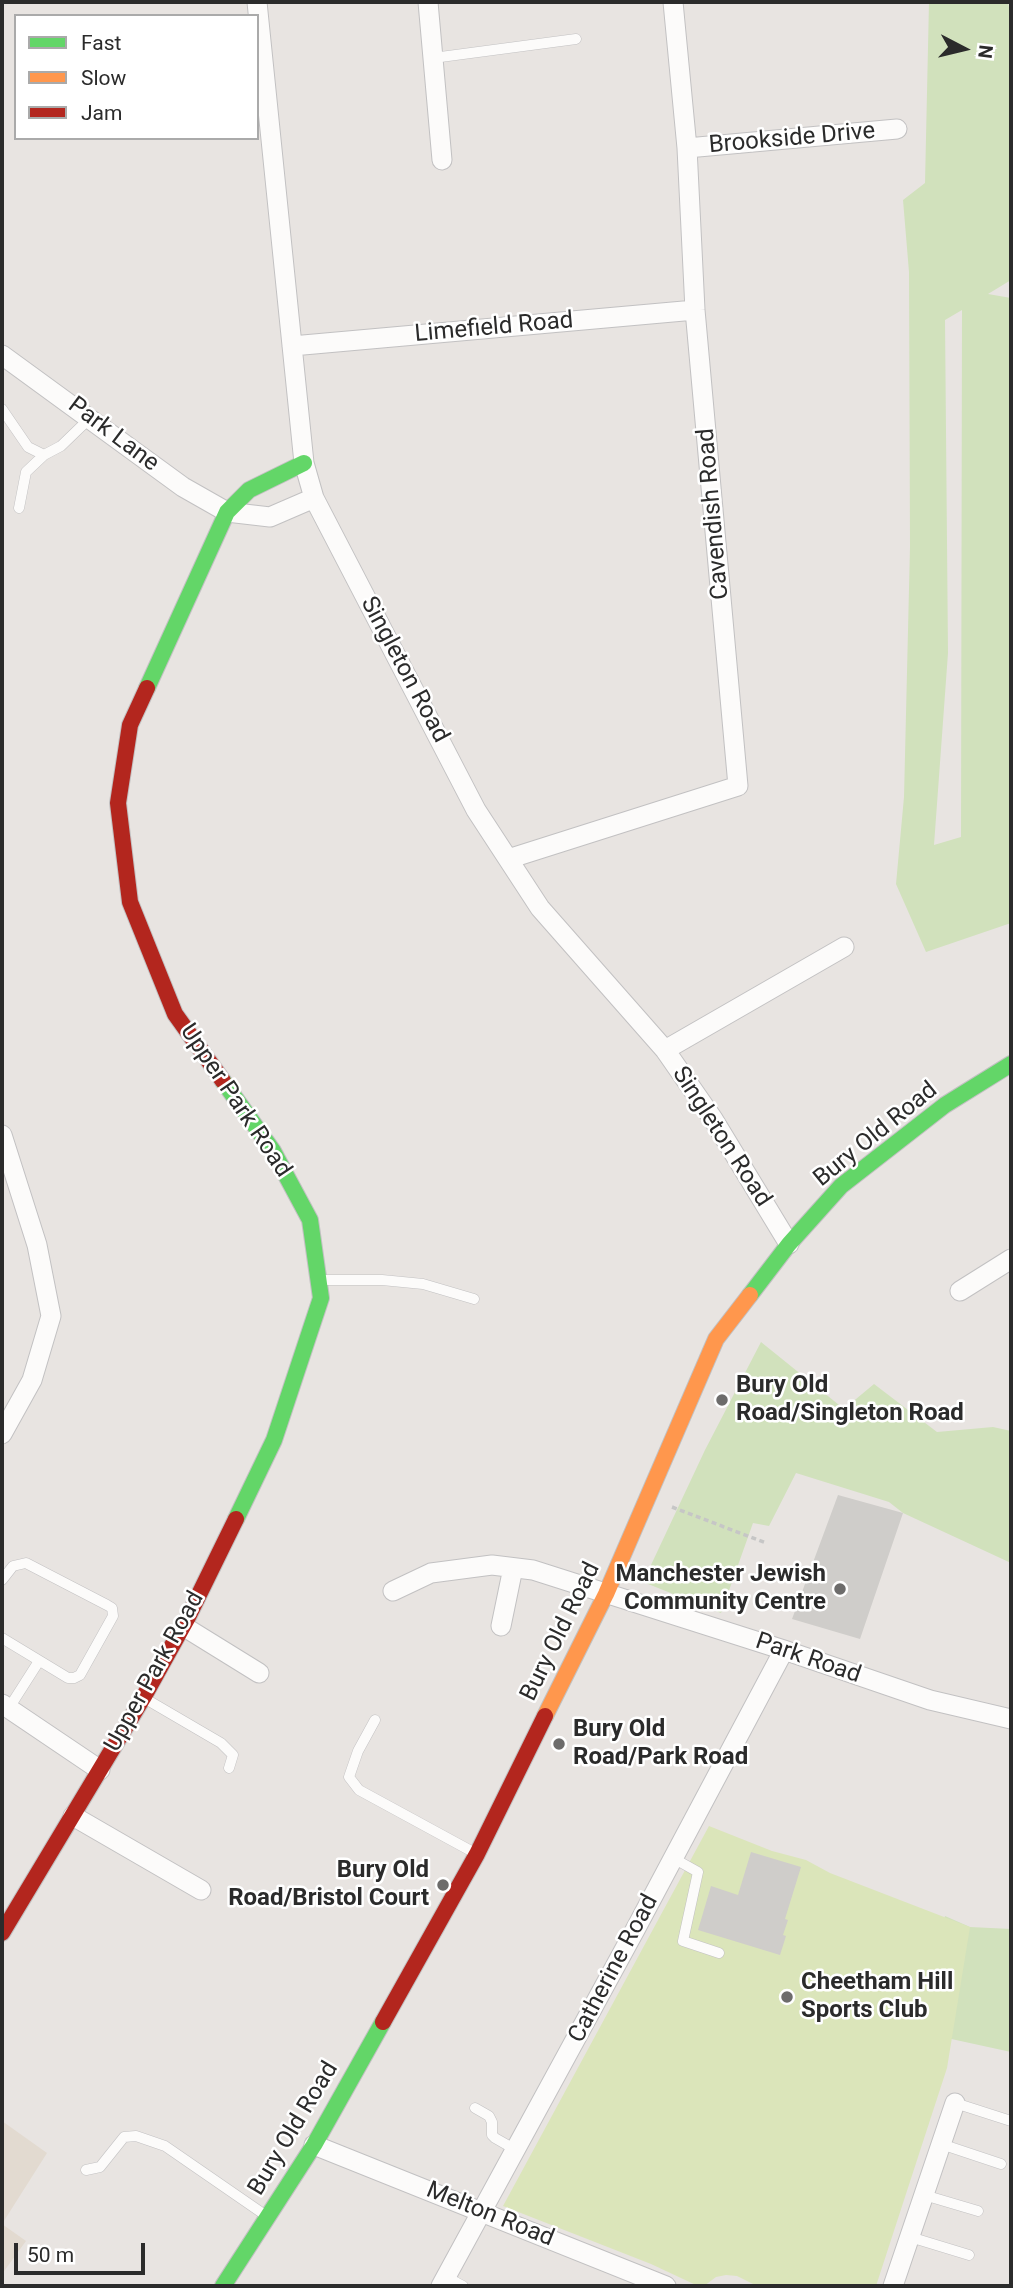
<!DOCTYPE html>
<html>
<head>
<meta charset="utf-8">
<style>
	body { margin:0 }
	#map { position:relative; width:1013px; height:2288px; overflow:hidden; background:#e8e4e1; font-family:Roboto,sans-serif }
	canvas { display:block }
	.frame { position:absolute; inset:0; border:4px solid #2b2b2b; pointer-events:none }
	.legend { position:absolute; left:14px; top:14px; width:245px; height:126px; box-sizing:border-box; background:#fff; border:2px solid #aaa; margin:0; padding:9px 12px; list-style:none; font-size:21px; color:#2b2b2b }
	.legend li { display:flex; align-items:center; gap:14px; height:35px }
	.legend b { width:35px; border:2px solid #aaa }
	.north { position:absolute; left:929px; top:14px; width:70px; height:70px; -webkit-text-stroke:5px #fff; paint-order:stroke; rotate:97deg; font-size:19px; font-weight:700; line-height:28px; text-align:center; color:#2b2b2b }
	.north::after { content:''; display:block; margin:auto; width:24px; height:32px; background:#2b2b2b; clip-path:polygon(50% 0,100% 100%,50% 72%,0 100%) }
	.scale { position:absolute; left:14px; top:2243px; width:131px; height:32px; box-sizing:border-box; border:4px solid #2b2b2b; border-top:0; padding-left:9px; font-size:21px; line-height:24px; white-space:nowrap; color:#2b2b2b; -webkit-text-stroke:5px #fff; paint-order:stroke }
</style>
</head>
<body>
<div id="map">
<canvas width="1013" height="2288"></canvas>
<div class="frame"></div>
<ul class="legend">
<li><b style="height:9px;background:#63d668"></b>Fast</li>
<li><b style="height:9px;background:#ff974d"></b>Slow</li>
<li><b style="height:9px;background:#b3261e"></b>Jam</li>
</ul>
<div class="north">N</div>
<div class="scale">50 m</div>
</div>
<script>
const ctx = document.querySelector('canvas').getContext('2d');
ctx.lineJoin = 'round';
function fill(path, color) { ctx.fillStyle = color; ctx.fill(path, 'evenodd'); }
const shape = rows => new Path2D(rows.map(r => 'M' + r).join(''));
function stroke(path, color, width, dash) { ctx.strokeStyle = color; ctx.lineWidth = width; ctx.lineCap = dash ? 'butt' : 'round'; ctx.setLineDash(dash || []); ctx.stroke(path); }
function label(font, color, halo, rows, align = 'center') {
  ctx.font = font + ' Roboto,sans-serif'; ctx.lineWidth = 5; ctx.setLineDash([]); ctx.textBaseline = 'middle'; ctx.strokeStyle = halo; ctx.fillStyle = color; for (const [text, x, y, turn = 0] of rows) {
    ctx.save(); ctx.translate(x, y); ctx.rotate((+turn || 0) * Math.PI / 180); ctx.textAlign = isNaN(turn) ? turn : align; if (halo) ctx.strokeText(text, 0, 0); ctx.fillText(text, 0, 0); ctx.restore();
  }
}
const education = shape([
	[2,2121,47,2153,2,2224,26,2241,2,2274]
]);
const green = shape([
	[929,2,1008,2,1011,19,1011,280,988,294,1011,298,1011,923,926,952,896,884,904,797,910,547,909,272,903,200,925,183],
	[962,310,961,837,934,845,948,653,945,320],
	[761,1342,844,1409,874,1384,937,1432,993,1427,1011,1431,1011,1563,903,1513,889,1502,796,1473,769,1526,753,1523,721,1613,643,1582,705,1450],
	[945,1916,970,1927,1011,1929,1011,2052,910,2030]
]);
const pitch = shape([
	[709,1826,772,1851,806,1860,830,1873,970,1927,947,2068,876,2286,757,2286,737,2276,726,2275,716,2277,704,2286,698,2286,651,2264,503,2206]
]);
const building = shape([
	[838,1495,903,1513,860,1639,792,1619],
	[751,1852,801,1867,785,1919,788,1920,783,1935,786,1936,780,1955,698,1930,711,1886,738,1895]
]);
const path = shape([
	[672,1507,766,1543]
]);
const lane = shape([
	[433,58,576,39],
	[2,409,28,447,44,455,61,446,90,418],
	[19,508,26,472,44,455],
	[319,1280,382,1280,423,1284,474,1299],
	[2,1580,13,1566,26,1563,107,1605,112,1608,113,1616,80,1675,74,1678,68,1678,2,1638],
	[144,1698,221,1743,233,1755,229,1768],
	[9,1708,39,1661],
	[375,1720,358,1751,349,1777,359,1790,473,1852],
	[673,1858,698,1872,683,1941,719,1953],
	[955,2103,1011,2121],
	[475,2108,489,2116,492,2122,492,2135,495,2138,516,2150],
	[941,2144,1001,2164],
	[86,2170,100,2167,124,2137,136,2136,165,2146,265,2215],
	[924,2195,978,2211],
	[910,2237,969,2255],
	[446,2277,463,2286]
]);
const street = shape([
	[257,2,304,463,314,498,476,810,540,908,665,1050,713,1119,789,1244],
	[428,2,442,160],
	[687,148,897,129],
	[292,346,695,310],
	[2,355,183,487,227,512,270,517,314,498],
	[508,859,738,786,695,310,687,148,673,2],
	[665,1050,844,947],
	[2,1135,37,1245,51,1316,32,1380,2,1434],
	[960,1291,1011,1259],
	[393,1591,431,1573,492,1565,533,1570,784,1650,930,1700,1011,1719],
	[183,1626,259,1673],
	[501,1626,513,1568],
	[2,1704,100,1770],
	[73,1816,201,1890],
	[314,2145,666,2286],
	[441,2286,635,1930,784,1650],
	[893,2286,955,2103]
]);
const fast = shape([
	[147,688,227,512,249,490,304,463],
	[223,1081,273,1151,310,1220,321,1298,274,1440,236,1519],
	[750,1295,789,1244,841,1186,945,1105,1011,1064],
	[223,2286,314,2145,383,2022]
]);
const slow = shape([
	[545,1716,606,1594,716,1339,750,1295]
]);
const jam = shape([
	[147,688,130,725,118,803,130,902,175,1014,223,1081],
	[2,1933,143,1698,188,1617,236,1519],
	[383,2022,477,1854,545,1716]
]);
const markers = [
	[722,1400,7,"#6d6c6b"],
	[840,1589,7,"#6d6c6b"],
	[559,1744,7,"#6d6c6b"],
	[443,1885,7,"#6d6c6b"],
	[787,1997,7,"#6d6c6b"]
];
const streetNames = [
	["Brookside Drive",792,139,-5],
	["Limefield Road",494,328,-5],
	["Park Lane",113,435,37],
	["Cavendish Road",714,514,-95],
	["Singleton Road",404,670,62],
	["Upper Park Road",235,1101,56],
	["Bury Old Road",876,1135,-39],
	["Singleton Road",721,1137,57],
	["Bury Old Road",561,1632,-64],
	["Park Road",808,1659,19],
	["Upper Park Road",155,1672,-61],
	["Catherine Road",614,1969,-62],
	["Bury Old Road",294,2129,-59],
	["Melton Road",490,2215,22]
];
const poiNames = [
	["Bury Old",736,1386],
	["Road/Singleton Road",736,1414],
	["Manchester Jewish",826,1575,"right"],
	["Community Centre",826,1603,"right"],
	["Bury Old",573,1730],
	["Road/Park Road",573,1758],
	["Bury Old",429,1871,"right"],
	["Road/Bristol Court",429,1899,"right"],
	["Cheetham Hill",801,1983],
	["Sports Club",801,2011]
];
fill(education, '#e2dad0');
fill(green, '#d1e1bc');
fill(pitch, '#dbe5ba');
fill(building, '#cfcdca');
stroke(lane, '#c2c1c2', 11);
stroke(street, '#c2c1c2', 21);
stroke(fast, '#c2c1c2', 18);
stroke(slow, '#c2c1c2', 18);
stroke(jam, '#c2c1c2', 18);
stroke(path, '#c6c6c6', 3.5, [5, 3.5]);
stroke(lane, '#fcfbfa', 10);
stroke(street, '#fcfbfa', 19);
stroke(fast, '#63d668', 16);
stroke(slow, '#ff974d', 16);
stroke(jam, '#b3261e', 16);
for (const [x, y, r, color] of markers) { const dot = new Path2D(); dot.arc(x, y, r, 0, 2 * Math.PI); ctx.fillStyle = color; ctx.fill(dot); stroke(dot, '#fff', 2.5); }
label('24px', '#2b2b2b', '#fff', streetNames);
label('bold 24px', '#2b2b2b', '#fff', poiNames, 'left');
</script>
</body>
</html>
